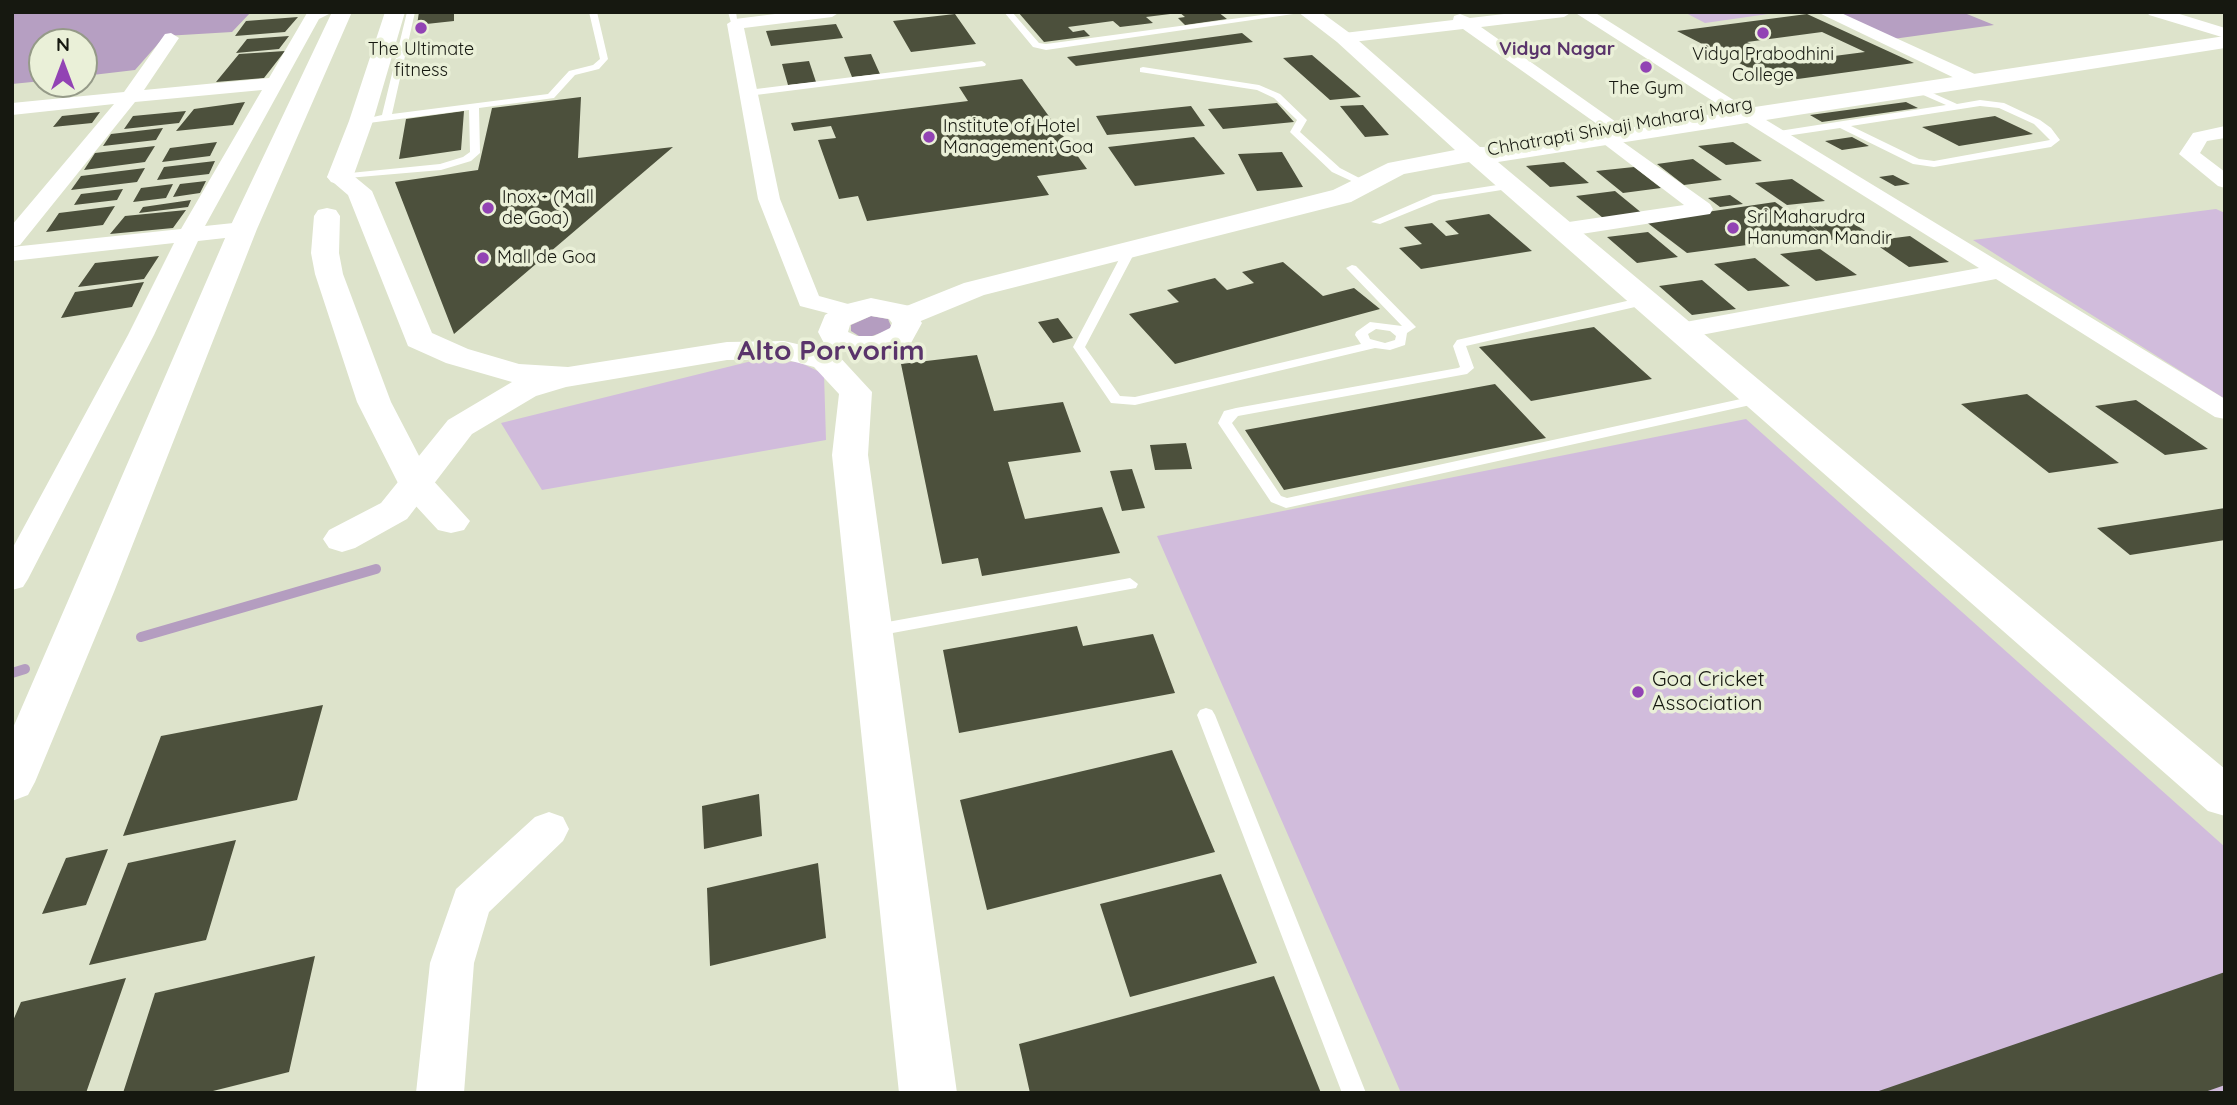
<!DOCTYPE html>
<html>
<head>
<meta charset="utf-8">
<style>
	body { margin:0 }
	#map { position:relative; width:2237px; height:1105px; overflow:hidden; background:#dde3cb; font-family:Quicksand,sans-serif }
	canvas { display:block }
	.frame { position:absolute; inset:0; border:14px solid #161810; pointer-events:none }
	.north { position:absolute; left:28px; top:28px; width:70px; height:70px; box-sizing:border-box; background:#eaf0d8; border:2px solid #959a88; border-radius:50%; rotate:0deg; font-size:19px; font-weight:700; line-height:28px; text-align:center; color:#161810 }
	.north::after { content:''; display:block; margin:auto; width:24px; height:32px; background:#9243b4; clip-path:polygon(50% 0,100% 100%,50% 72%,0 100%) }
</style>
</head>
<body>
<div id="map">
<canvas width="2237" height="1105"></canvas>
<div class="frame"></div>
<div class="north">N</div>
</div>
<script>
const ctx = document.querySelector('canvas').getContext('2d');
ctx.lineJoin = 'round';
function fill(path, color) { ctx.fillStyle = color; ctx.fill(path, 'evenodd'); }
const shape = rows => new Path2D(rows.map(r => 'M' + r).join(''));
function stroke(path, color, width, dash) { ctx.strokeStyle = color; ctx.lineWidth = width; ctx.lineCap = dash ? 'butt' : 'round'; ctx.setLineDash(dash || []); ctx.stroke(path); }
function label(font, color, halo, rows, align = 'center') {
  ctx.font = font + ' Quicksand,sans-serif'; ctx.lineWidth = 7; ctx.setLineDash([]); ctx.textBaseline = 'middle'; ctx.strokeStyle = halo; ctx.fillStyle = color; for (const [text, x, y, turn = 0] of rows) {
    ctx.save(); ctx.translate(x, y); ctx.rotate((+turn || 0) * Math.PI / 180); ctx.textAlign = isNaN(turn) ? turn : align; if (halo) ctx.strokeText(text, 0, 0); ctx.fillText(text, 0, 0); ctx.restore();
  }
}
const green = shape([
	[1684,12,1782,12,1705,23],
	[2216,209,2225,213,2225,399,1973,240],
	[756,360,799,362,824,374,826,440,542,490,501,423],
	[1746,419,2225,847,2225,1093,1401,1093,1157,536]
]);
const forest = shape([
	[12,12,251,12,232,32,165,36,135,70,84,76,84,42,42,42,42,81,12,84],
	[1846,12,1962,12,1994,25,1893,39,1836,13]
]);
const water = shape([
	[871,316,888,319,891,326,889,330,872,336,859,336,851,331,851,325]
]);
const stream = shape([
	[141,637,376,569],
	[12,673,25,669]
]);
const building = shape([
	[419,12,454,12,454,21,417,25],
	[1018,12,1170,12,1170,14,1146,17,1153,23,1120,27,1113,21,1068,27,1073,32,1084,30,1090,36,1044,42],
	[1179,12,1218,12,1227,19,1185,25,1178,18,1185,17],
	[955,14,976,44,911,52,893,21],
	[1807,14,1914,63,1776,82,1677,31],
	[1822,32,1865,52,1788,62,1747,42],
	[298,17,285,32,235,36,246,21],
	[836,24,843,38,771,46,766,31],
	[1242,33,1253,42,1076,66,1067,57],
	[289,36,279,49,236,53,247,39],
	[285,51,264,78,216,82,239,54],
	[871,54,880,74,852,77,844,57],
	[1312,55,1361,97,1330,100,1283,58],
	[809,61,816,82,788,85,782,64],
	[1022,79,1087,169,1037,176,1049,195,867,221,858,196,839,199,818,140,836,138,831,126,794,131,791,123,968,101,959,87],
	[581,97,578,158,673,147,454,334,395,182,478,170,492,108],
	[245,102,233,125,176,131,194,109],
	[1906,102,1918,108,1822,122,1810,115],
	[1277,103,1294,122,1223,129,1208,109],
	[1363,105,1389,135,1365,137,1340,106],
	[1191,106,1205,126,1107,135,1096,116],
	[186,111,179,123,124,129,133,116],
	[464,111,461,150,399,159,406,119],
	[100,112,92,123,53,127,62,116],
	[1995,116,2033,134,1959,146,1922,127],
	[163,128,156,140,103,146,111,134],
	[1194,137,1225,174,1135,186,1108,147],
	[1852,137,1869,146,1842,150,1825,141],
	[217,142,210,156,162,162,170,148],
	[1733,142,1762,161,1726,165,1698,146],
	[155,146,145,162,84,170,95,153],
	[1282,152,1303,187,1257,191,1238,154],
	[1693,159,1722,180,1684,185,1657,164],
	[215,161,209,174,157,180,164,167],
	[1564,162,1589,183,1550,187,1526,166],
	[1634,167,1661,188,1623,193,1596,171],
	[145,168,137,182,71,190,81,176],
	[1893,175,1910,184,1895,186,1879,177],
	[1792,179,1825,201,1787,205,1755,183],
	[206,181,200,193,173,197,180,184],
	[173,184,166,198,133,202,141,188],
	[123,189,117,200,74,205,81,194],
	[1615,191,1643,214,1603,218,1576,196],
	[1730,195,1743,204,1720,207,1708,198],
	[191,200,188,207,139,213,143,207],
	[1775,202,1795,216,1834,211,1870,234,1831,240,1809,224,1822,235,1687,253,1645,221],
	[115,206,103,225,46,232,59,213],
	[186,210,173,228,110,234,125,216],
	[1489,214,1532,251,1421,269,1399,248,1422,244,1404,227,1432,223,1446,236,1459,234,1445,221],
	[1648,232,1678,257,1637,263,1607,237],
	[1910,236,1949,262,1909,267,1871,241],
	[1820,249,1857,275,1816,281,1780,254],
	[159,256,144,279,78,287,95,263],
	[1755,258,1790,286,1748,291,1714,264],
	[1283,262,1323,296,1354,288,1380,309,1175,364,1129,314,1179,302,1167,290,1215,278,1227,290,1254,283,1242,272],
	[1702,280,1736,309,1692,315,1659,286],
	[144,282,132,307,61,318,75,292],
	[1058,318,1073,338,1053,343,1038,322],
	[1594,327,1652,379,1531,401,1479,347],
	[977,355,994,411,1063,402,1081,452,1008,462,1025,519,1102,507,1120,553,982,576,978,558,942,564,901,364],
	[1495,384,1546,438,1284,490,1245,430],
	[2027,394,2119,463,2049,473,1961,404],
	[2136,400,2208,449,2165,455,2095,406],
	[1186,443,1192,469,1155,470,1150,445],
	[1132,469,1145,508,1122,511,1110,471],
	[2225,508,2225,540,2130,555,2097,528],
	[1077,626,1083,646,1153,634,1175,693,959,733,943,650],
	[323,705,297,800,123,836,161,736],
	[1172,750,1215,852,987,910,960,800],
	[759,794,762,836,704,849,702,806],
	[236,840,206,940,89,965,128,863],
	[108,849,86,905,42,914,66,858],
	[818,863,826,938,710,966,707,888],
	[1221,874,1257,963,1130,997,1100,904],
	[315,956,289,1072,205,1093,123,1093,155,993],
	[2225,972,2225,1085,2202,1093,1873,1093],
	[1274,976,1321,1093,1030,1093,1019,1044],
	[126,978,86,1093,12,1093,12,1023,21,1002]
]);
const service = shape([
	[407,12,415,12,392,114,548,94,569,71,593,65,600,59,589,12,597,12,608,59,599,69,575,75,554,98,479,108,480,153,471,161,441,170,336,179,336,175,340,174,440,164,463,157,470,152,469,110,361,124,356,121,382,115,407,12],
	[728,12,736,12,738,26,732,26,728,12],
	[1004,12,1012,12,1039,43,1046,44,1284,12,1307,12,1046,50,1033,47,1004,12],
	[982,61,986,64,985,66,748,96,743,93,748,90,982,61],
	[1143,67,1259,85,1280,94,1307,120,1300,132,1340,168,1369,183,1360,185,1332,172,1292,134,1290,132,1297,120,1274,98,1257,90,1140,72,1140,68,1143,67],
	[1917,86,1957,104,1980,100,2004,103,2040,120,2051,128,2060,140,2051,147,1934,167,1913,164,1840,128,1779,137,1774,134,1779,131,1946,105,1914,91,1912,89,1917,86],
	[1980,106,1999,108,2034,124,2050,140,1934,161,1919,159,1851,126,1980,106],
	[1510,183,1515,186,1514,188,1439,200,1380,224,1371,222,1433,195,1510,183],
	[1130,247,1136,250,1085,347,1120,396,1135,397,1361,344,1355,335,1356,332,1370,322,1402,326,1348,270,1346,268,1352,265,1356,266,1416,327,1407,333,1405,345,1390,350,1375,348,1135,405,1111,403,1073,347,1124,250,1130,247],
	[1376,329,1390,331,1396,336,1395,340,1385,343,1370,339,1368,334,1376,329],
	[1644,297,1648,298,1648,304,1466,346,1474,368,1467,374,1238,416,1232,423,1281,496,1287,498,1759,395,1766,399,1764,402,1286,508,1271,502,1218,423,1224,411,1236,408,1458,368,1460,367,1453,346,1457,340,1644,297],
	[1130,578,1138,584,1136,588,871,637,865,635,863,631,865,627,871,625,1130,578],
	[1206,708,1212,710,1215,715,1366,1093,1342,1093,1197,715,1200,710,1206,708]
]);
const minor = shape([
	[333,12,319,19,205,226,243,222,251,224,254,229,251,234,243,236,198,241,154,335,28,579,23,587,12,590,12,549,128,335,174,243,12,261,12,247,181,229,262,90,135,102,20,245,12,247,12,225,114,104,12,115,12,103,124,92,165,34,171,33,179,38,144,90,269,78,307,13,333,12],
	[791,12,840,12,832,17,744,28,780,199,819,296,859,307,862,312,859,317,850,319,800,306,758,199,727,24,735,19,791,12],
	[1521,12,1572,12,1564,17,1481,27,1616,122,1619,126,1609,132,1710,204,1713,209,1710,214,1562,237,1554,235,1551,230,1554,225,1562,223,1684,205,1600,141,1597,137,1607,131,1463,29,1344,43,1336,38,1344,33,1453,20,1454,16,1460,14,1470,18,1521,12],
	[1574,12,1594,12,1743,106,1741,110,1727,110,1574,12],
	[1817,12,1839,12,1979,76,1982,80,1973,85,1967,84,1817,12],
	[2147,12,2173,12,2225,28,2225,38,2149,15,2147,12],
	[1748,109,2225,399,2225,419,2215,417,1996,279,1680,339,1671,336,1667,331,1671,326,1680,323,1979,268,1741,119,1739,115,1741,111,1748,109],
	[2225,126,2225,138,2207,141,2200,153,2225,172,2225,188,2218,186,2179,154,2193,133,2225,126],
	[549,812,563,817,569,829,563,841,489,912,474,963,464,1093,416,1093,430,963,456,889,535,817,549,812]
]);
const tertiary = shape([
	[1298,12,1321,12,1351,34,1480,147,1508,148,1748,108,2225,36,2225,48,1498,162,2225,769,2225,816,2208,811,1469,162,1404,174,1351,202,984,295,916,323,905,326,894,323,890,317,894,311,964,283,1333,190,1388,163,1455,150,1337,42,1298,12]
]);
const primary = shape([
	[340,169,349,172,372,191,432,333,468,349,519,364,568,367,727,342,784,341,836,353,872,392,868,455,957,1093,899,1093,832,455,839,394,814,367,784,359,727,360,566,387,536,396,472,434,407,519,355,548,342,552,329,548,323,539,329,530,381,503,448,420,512,382,446,363,408,346,348,195,327,177,331,172,340,169],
	[871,298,910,306,922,323,911,343,878,354,853,354,825,345,818,332,825,315,839,306,871,298],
	[871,316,889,319,892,323,890,328,874,336,857,336,848,332,850,325,871,316]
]);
const trunk = shape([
	[332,12,352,12,257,229,114,592,35,782,28,795,12,801,12,730,229,229,332,12],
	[385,12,405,12,373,121,353,177,349,182,340,185,331,182,327,177,349,121,385,12],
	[327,208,336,210,340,216,339,253,343,274,391,402,430,477,470,521,464,530,451,533,438,530,402,491,357,402,315,274,311,253,314,216,318,210,327,208]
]);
const markers = [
	[421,28,7,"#9243b4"],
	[1763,33,7,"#9243b4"],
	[1646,67,7,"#9243b4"],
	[929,137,7,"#9243b4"],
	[488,208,7,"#9243b4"],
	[1733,228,7,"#9243b4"],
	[483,258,7,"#9243b4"],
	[1638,692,7,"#9243b4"]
];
const farPoinames = [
	["The Ultimate",421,50,"center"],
	["fitness",421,71,"center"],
	["Vidya Prabodhini",1763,55,"center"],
	["College",1763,76,"center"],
	["The Gym",1646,89,"center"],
	["Institute of Hotel",943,127],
	["Management Goa",943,148],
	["Inox - (Mall",502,198],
	["de Goa)",502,219],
	["Sri Maharudra",1747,218],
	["Hanuman Mandir",1747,239],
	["Mall de Goa",497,258]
];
const farStreetnames = [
	["Chhatrapti Shivaji Maharaj Marg",1620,127,-10]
];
const farNeighbourhoodnames = [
	["Vidya Nagar",1557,49]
];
const poiNames = [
	["Goa Cricket",1652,680],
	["Association",1652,704]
];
const districtNames = [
	["Alto Porvorim",831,352]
];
fill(green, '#d1bcdc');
fill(forest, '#b69fc2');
fill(water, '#b49dc0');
stroke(stream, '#b49dc0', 10);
fill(building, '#4c503c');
fill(service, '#fff');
fill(minor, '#fff');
fill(tertiary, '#fff');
fill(primary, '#fff');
fill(trunk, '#fff');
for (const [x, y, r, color] of markers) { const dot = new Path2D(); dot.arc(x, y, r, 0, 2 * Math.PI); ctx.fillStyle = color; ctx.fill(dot); stroke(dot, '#eaf0d8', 2.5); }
label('18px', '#161810', '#eaf0d8', farPoinames, 'left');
label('18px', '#161810', '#eaf0d8', farStreetnames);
label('bold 19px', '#5a346b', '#eaf0d8', farNeighbourhoodnames);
label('21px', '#161810', '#eaf0d8', poiNames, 'left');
label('bold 28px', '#5a346b', '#eaf0d8', districtNames);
</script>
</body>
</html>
